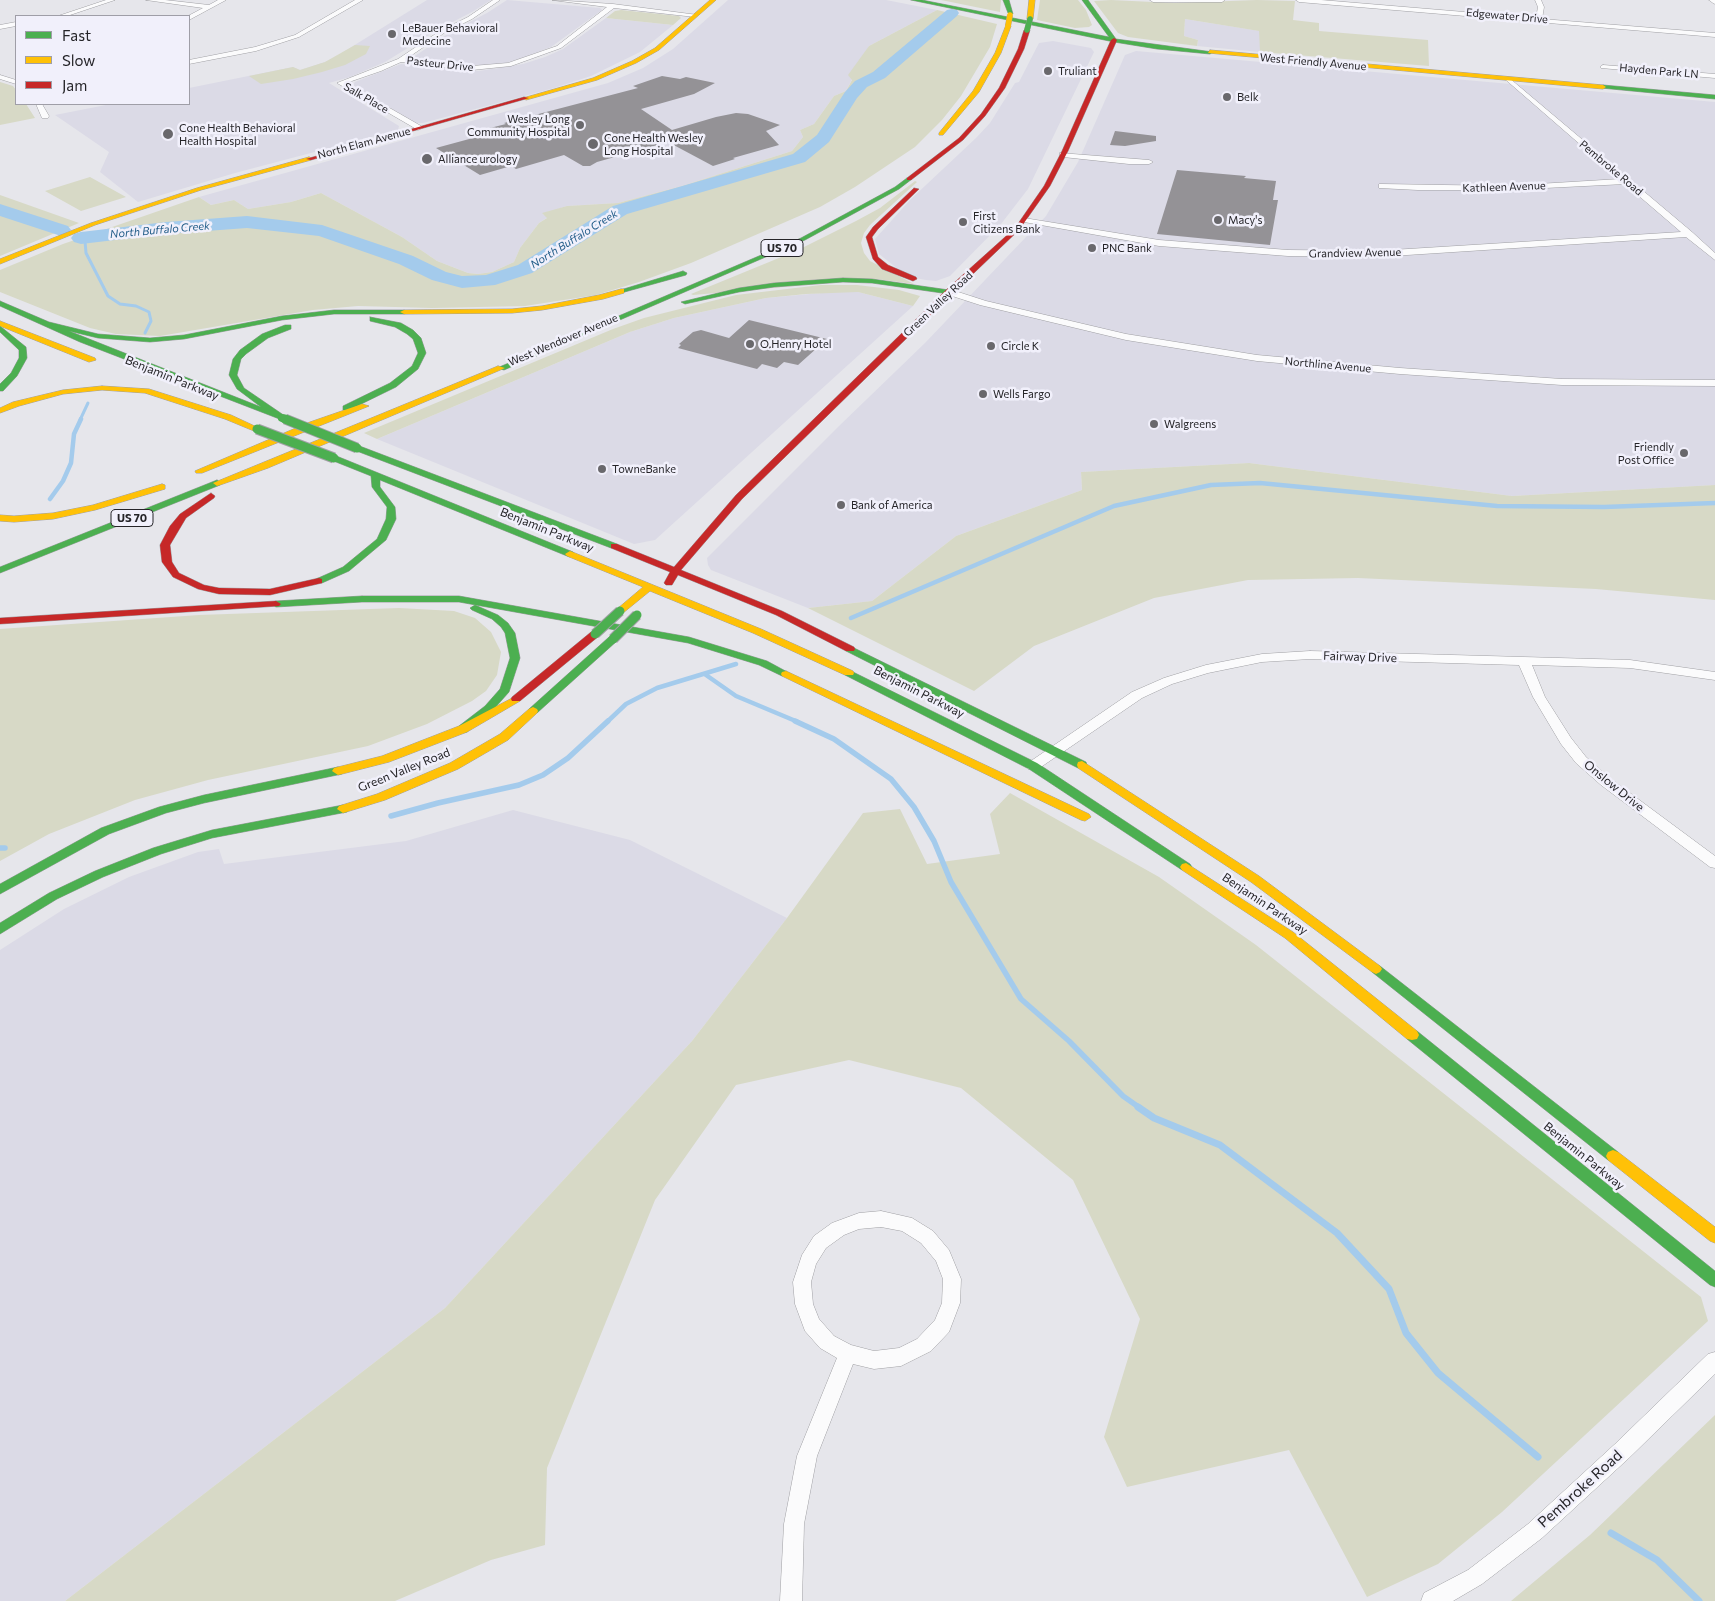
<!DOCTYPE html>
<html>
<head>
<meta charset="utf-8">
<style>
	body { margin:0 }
	#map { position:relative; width:1715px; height:1601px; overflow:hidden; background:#e6e6eb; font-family:Commissioner,sans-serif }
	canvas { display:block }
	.legend { position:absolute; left:15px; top:15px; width:175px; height:90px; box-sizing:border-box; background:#f1f0fb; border:1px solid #9f9ea7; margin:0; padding:6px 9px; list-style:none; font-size:15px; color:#252428 }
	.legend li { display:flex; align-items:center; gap:10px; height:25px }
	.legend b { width:25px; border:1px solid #9f9ea7 }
</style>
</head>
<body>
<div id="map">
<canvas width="1715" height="1601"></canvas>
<ul class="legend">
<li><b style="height:6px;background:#4caf50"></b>Fast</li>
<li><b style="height:6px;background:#ffc107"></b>Slow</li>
<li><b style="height:6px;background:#c62828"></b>Jam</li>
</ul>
</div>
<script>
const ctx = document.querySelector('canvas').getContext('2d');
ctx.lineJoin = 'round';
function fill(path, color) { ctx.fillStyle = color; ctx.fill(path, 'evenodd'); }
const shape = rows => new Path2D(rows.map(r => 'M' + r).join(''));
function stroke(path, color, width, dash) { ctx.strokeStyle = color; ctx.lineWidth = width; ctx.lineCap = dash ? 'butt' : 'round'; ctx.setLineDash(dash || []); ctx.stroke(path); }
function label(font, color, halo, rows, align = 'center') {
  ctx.font = font + ' Commissioner,sans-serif'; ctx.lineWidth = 5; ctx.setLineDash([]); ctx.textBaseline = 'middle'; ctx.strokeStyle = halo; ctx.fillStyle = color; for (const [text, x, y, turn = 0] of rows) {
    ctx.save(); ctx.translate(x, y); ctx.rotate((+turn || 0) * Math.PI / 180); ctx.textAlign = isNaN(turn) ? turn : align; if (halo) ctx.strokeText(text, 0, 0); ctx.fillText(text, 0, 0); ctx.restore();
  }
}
const built = shape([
	[427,0,491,0,472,12,437,30,385,62,350,77,329,83,399,126,398,130,235,173,138,202,100,172,109,152,55,115,111,104,189,104,189,88,293,67,300,70,325,62,337,56],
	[507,0,600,8,602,10,551,47,520,59,502,64,470,66,412,58,452,31,487,13],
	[728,0,886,0,937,10,869,46,846,91,834,96,814,124,800,130,803,137,792,151,682,186,618,203,567,206,543,214,548,217,539,223,520,248,514,262,492,272,478,274,468,273,437,261,402,237,321,193,291,202,248,209,234,200,211,205,199,197,608,83,643,68,673,49],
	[606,18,673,25,640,52,591,76,554,88,423,123,415,123,353,85,355,82,401,64,479,71,523,64,545,57,563,49],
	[1185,19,1260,31,1260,52,1197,46,1198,40,1184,36],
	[1053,41,1091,48,1094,52,1028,189,1001,224,950,276,936,281,926,280,915,278,898,269,879,254,875,239,910,200,976,138,990,123,1015,83,1019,82,1039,43],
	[1136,51,1715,102,1715,485,1512,496,1249,463,1081,472,1082,490,956,536,872,601,808,608,711,570,708,565,707,558,839,426,925,343,1046,216,1078,162,1125,55],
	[843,291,858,292,913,306,655,540,634,544,377,439,630,332,674,318,766,298],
	[513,810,630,840,787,918,692,1041,445,1308,65,1601,0,1601,0,950,64,909,129,877,198,852,219,849,224,864,406,841]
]);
const green = shape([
	[941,0,1001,0,1001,1,1000,12],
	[1040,0,1078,0,1086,10,1092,25,1089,27,1075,28,1037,20],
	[1111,0,1174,3,1257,0,1295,1,1293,20,1319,23,1319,31,1428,40,1429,66,1260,52,1259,31,1185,19,1184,36,1198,40,1197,46,1128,37,1118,33,1094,1],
	[621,10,679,16,681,18,673,25,606,18,615,11],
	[937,10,997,24,990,47,961,96,942,120,915,147,855,187,820,207,691,263,639,282,596,295,525,306,432,308,358,306,313,310,160,336,116,334,90,328,0,292,0,270,63,244,199,197,211,205,234,200,248,209,291,202,321,193,402,237,437,261,468,273,478,274,492,272,514,262,520,248,539,223,547,218,542,213,567,206,618,203,682,186,792,151,803,137,800,130,814,124,834,96,846,91,852,80,848,75,869,46],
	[355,45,370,46,366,54,345,65,322,72,293,79,261,84,249,76,293,67,300,70,325,62],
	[0,82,13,86,16,90,16,104,26,104,35,118,0,125],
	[90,177,126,197,81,211,45,191],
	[915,181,917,182,870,225,864,233,861,243,864,253,870,261,914,284,876,279,693,295,691,294,796,251,856,221,880,208],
	[0,195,79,223,0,256],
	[821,285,857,285,899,290,920,296,913,306,858,292,806,294,766,298,674,318,630,332,377,439,364,433,613,329,644,318,736,295],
	[1249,463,1512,496,1715,485,1715,600,1596,589,1358,578,1248,580,1154,598,1034,646,974,691,808,608,872,601,956,536,1082,490,1081,472],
	[399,608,454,611,475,618,491,632,501,652,497,675,486,691,472,701,427,724,368,746,208,780,135,800,49,834,0,861,0,629,199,615],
	[1010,793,1159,877,1256,945,1701,1297,1708,1321,1502,1512,1438,1564,1367,1597,1289,1450,1127,1487,1104,1437,1140,1319,1073,1180,961,1088,849,1060,736,1085,655,1200,547,1468,545,1545,491,1560,395,1601,65,1601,445,1308,692,1041,787,918,863,813,900,809,927,864,1000,854,990,814],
	[1715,1415,1715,1601,1511,1601,1590,1535]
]);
const streamFar3 = shape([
	[81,238,85,241,86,253,108,296,120,304,136,306,149,312,151,321,145,333],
	[80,420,88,403]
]);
const streamFar2 = shape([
	[50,499,63,481,71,463,74,434,81,419],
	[851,618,1114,506,1211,485,1260,483,1497,506,1604,507,1715,503],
	[706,675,736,696,798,722],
	[607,722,626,704,657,688,736,664]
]);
const streamFar1 = shape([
	[795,721,834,739,891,779,914,807,934,841,951,882,1021,999,1069,1041,1123,1096,1140,1108],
	[391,816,438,803,519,785,543,775,568,758,608,721],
	[0,848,5,848]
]);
const stream = shape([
	[1138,1107,1154,1118,1220,1145,1337,1233,1389,1289,1406,1333,1438,1373,1538,1457],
	[1611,1533,1657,1560,1699,1601]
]);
const river = shape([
	[952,9,957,10,959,13,957,16,885,78,867,87,857,98,829,142,805,162,627,214,532,273,495,285,462,288,432,280,399,264,319,236,247,228,166,234,81,244,74,242,71,238,74,234,81,232,166,222,247,216,322,225,413,256,446,272,462,276,486,275,518,265,613,206,793,154,817,135,845,92,855,81,873,72,947,10,952,9],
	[0,204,68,226,71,230,68,234,61,236,0,216,0,204]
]);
const building = shape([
	[662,76,680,79,686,77,715,83,694,94,641,109,672,130,716,117,736,113,748,114,780,125,766,131,779,145,733,158,735,159,713,166,668,142,597,162,590,166,583,166,564,155,516,169,511,166,480,175,436,148,484,135,478,131,506,124,504,123,638,88,633,86],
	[1115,131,1156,136,1156,141,1125,146,1110,145],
	[1177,170,1246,176,1244,178,1276,181,1273,200,1278,200,1270,245,1157,234],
	[749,320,827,339,798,365,784,362,777,368,762,364,757,369,678,348,681,345,679,344,693,332,701,330,729,338]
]);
const street = shape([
	[106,0,115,0,67,16,58,16,106,0],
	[146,0,165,0,209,5,218,0,226,0,189,20,188,16,203,8,146,0],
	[355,0,363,0,299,37,256,51,189,64,189,60,255,47,295,35,355,0],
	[493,0,500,0,472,19,444,33,406,59,472,66,508,63,557,46,607,7,552,0,613,4,698,15,695,17,614,8,561,48,511,66,472,70,401,62,381,71,346,83,421,126,422,128,418,130,337,83,398,59,440,31,468,17,493,0],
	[1150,0,1225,0,1222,2,1153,2,1150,0],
	[1296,0,1321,0,1536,18,1538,7,1535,0,1541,0,1544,7,1542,19,1715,33,1715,37,1299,2,1296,0],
	[1709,0,1715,0,1715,4,1713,3,1709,0],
	[16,22,16,26,0,29,0,25,16,22],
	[1603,65,1715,74,1715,78,1601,68,1601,66,1603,65],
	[0,75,16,80,16,84,0,79,0,75],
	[1508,77,1692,232,1715,253,1715,260,1686,237,1376,257,1288,256,1159,246,1024,222,1020,220,1024,218,1159,240,1288,250,1376,251,1681,232,1625,184,1505,190,1418,190,1379,188,1379,184,1382,184,1505,186,1620,179,1506,80,1505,79,1508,77],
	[36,104,42,104,49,116,48,118,42,118,36,104],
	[1060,153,1149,160,1153,162,1149,164,1129,164,1063,157,1060,157,1060,153],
	[949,289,986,301,1126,334,1257,355,1400,368,1562,379,1715,380,1715,386,1562,385,1400,374,1257,361,1126,340,980,305,946,294,945,292,949,289],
	[1310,651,1630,660,1715,672,1715,680,1630,668,1532,665,1545,697,1571,738,1586,757,1611,779,1715,856,1715,868,1710,867,1601,785,1576,763,1561,744,1533,697,1519,665,1310,659,1262,662,1208,673,1172,684,1142,698,1038,769,1028,769,1026,766,1028,763,1132,692,1164,678,1206,665,1262,654,1310,651],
	[881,1211,912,1218,933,1231,949,1250,961,1279,960,1303,949,1332,931,1351,901,1366,874,1369,853,1364,817,1456,804,1524,802,1601,780,1601,784,1524,797,1456,837,1358,820,1348,805,1331,795,1304,793,1282,802,1255,814,1236,832,1223,859,1213,881,1211],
	[881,1227,902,1231,921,1243,936,1261,943,1279,942,1303,935,1320,917,1339,899,1348,874,1351,851,1345,834,1336,819,1319,813,1304,811,1282,816,1264,826,1248,844,1235,859,1229,881,1227],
	[1715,1352,1715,1374,1629,1458,1542,1538,1482,1584,1453,1601,1421,1601,1424,1593,1468,1570,1528,1524,1615,1444,1708,1354,1715,1352]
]);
const fast = shape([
	[911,0,922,0,1109,37,1082,0,1088,0,1116,39,1213,52,1210,54,1157,49,1114,42,911,0],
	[1003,0,1009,0,1013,14,1008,13,1003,0],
	[1603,85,1715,95,1715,99,1601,88,1603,85],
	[907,178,912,179,899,189,805,240,504,370,497,368,801,238,895,187,907,178],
	[683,271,687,273,686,275,621,293,617,291,683,271],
	[843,278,872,279,949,290,953,292,949,294,872,283,843,282,774,287,739,292,685,304,681,302,739,288,774,283,843,278],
	[0,301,49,322,98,334,150,338,184,335,282,316,334,310,404,310,408,312,404,314,334,314,282,320,184,339,150,342,98,338,69,331,261,407,237,389,229,375,233,359,240,350,262,334,285,325,291,325,291,329,268,338,246,354,241,359,237,375,244,388,285,416,286,418,282,420,80,342,0,306,0,301],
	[370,317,401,323,413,330,421,338,426,353,418,369,396,387,349,410,343,410,343,406,390,383,412,366,418,353,413,339,407,334,395,327,370,321,370,317],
	[0,326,26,347,27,358,17,376,3,391,0,391,0,384,11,373,19,358,19,350,0,332,0,326],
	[357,445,617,544,619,546,617,548,611,548,354,450,354,446,357,445],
	[334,455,573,552,575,554,570,557,567,556,380,480,380,487,395,507,396,519,386,540,349,571,322,583,316,583,316,579,343,567,377,539,386,519,387,507,372,487,371,476,331,460,331,456,334,455],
	[217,480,221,483,220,485,0,573,0,567,217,480],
	[362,596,459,596,689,637,767,661,791,674,790,676,782,676,759,665,688,643,459,602,362,602,276,607,271,604,276,601,362,596],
	[475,605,498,615,508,623,515,633,520,658,509,692,493,710,467,732,463,733,458,729,459,726,485,706,500,689,510,658,505,633,501,627,492,619,472,610,470,608,475,605],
	[613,636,617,637,618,639,617,641,537,713,529,713,528,711,529,709,609,637,613,636],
	[850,646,1086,762,1087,765,1086,768,1078,768,846,651,845,649,846,647,850,646],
	[849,670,1037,763,1190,864,1192,867,1190,870,1182,870,1029,769,845,675,844,673,849,670],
	[338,767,342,768,344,771,342,774,204,803,166,813,109,834,0,894,0,884,101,828,159,807,204,795,338,767],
	[343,805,347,806,349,809,347,812,212,838,161,854,103,877,57,899,0,934,0,923,49,893,95,871,153,848,212,830,343,805],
	[1376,964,1380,966,1618,1152,1620,1156,1618,1160,1613,1162,1608,1160,1372,972,1370,969,1372,966,1376,964],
	[1412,1030,1417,1031,1715,1271,1715,1287,1710,1285,1407,1039,1405,1035,1407,1031,1412,1030]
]);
const slow = shape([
	[710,0,716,0,659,50,636,63,597,80,526,100,523,98,593,78,632,61,655,48,710,0],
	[1029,0,1035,0,1033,19,1030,21,1027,19,1029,0],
	[1006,25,1011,26,1001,53,979,92,943,135,939,135,939,133,973,91,995,53,1006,25],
	[1210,50,1603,85,1606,87,1603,89,1208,53,1210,50],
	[309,157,311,158,311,160,201,190,95,225,0,264,0,259,91,223,197,188,309,157],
	[621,289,624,289,624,293,603,299,542,310,512,313,404,314,400,312,404,310,512,309,542,306,599,295,621,289],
	[0,321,95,358,96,360,89,362,0,326,0,321],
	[498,366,505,368,268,468,220,485,217,486,213,483,498,366],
	[102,386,149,389,231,415,261,429,257,432,254,431,225,419,145,393,102,390,63,394,19,406,0,413,0,408,13,402,63,390,102,386],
	[362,404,369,406,202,473,196,473,195,471,310,422,362,404],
	[162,484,165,485,165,489,95,510,53,519,14,522,0,521,0,515,14,516,53,513,93,505,162,484],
	[570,551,761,629,853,671,854,673,853,675,845,675,753,633,650,591,623,613,617,613,615,611,617,609,643,587,567,556,565,554,570,551],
	[786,671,1089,814,1091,817,1085,821,1081,820,782,676,781,674,782,672,786,671],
	[516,696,520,697,521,699,520,701,467,732,389,762,338,775,332,771,334,768,382,756,459,726,516,696],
	[533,707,537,709,538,711,537,713,508,740,458,769,385,800,343,813,337,809,339,806,377,794,450,763,500,734,529,709,533,707],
	[1082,761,1259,876,1380,966,1382,969,1380,972,1376,974,1372,972,1251,882,1078,768,1077,765,1078,762,1082,761],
	[1186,863,1293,932,1417,1031,1419,1035,1417,1039,1412,1040,1407,1039,1285,938,1182,870,1180,867,1182,864,1186,863],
	[1613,1150,1618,1152,1715,1227,1715,1243,1710,1241,1608,1160,1606,1156,1608,1152,1613,1150]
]);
const jam = shape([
	[1027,28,1030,30,1024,49,1005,88,985,116,963,140,911,180,907,180,907,178,959,138,981,114,999,88,1018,49,1024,30,1027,28],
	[1114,38,1117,40,1068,151,1050,186,1019,230,952,294,742,499,681,570,782,611,854,647,855,649,854,651,846,651,776,615,678,575,672,585,666,585,664,583,670,572,611,548,611,544,617,544,674,567,736,495,946,290,1015,228,1044,186,1062,151,1111,40,1114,38],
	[524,97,529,98,311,160,306,159,524,97],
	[914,188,919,189,878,229,872,237,878,257,888,265,916,277,917,279,913,281,882,269,873,259,866,237,873,227,914,188],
	[211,493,215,496,214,498,186,518,170,545,172,562,179,573,204,585,219,588,270,589,319,578,322,579,322,583,270,595,219,594,198,589,173,577,162,562,160,545,170,526,180,514,211,493],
	[276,601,281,604,279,606,0,624,0,618,276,601],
	[595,631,599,632,600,634,599,636,520,701,512,701,511,699,512,697,591,632,595,631]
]);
const fastBridgeFar2 = shape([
	[1027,30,1030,19]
]);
const fastBridgeFar1 = shape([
	[282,418,288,420]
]);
const fastBridge = shape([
	[285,419,357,448],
	[257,429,334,458],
	[595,634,620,611],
	[613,639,637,615]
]);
const slowBridge = shape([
	[1008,26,1010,15]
]);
const markers = [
	[392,34,5,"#69686c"],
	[1048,71,5,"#69686c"],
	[1227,97,5,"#69686c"],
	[580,125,5,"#69686c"],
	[168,134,6,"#69686c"],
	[593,144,6,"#69686c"],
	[427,159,6,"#69686c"],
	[1218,220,5,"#69686c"],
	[963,222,5,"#69686c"],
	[1092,248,5,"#69686c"],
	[750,344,5,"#69686c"],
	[991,346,5,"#69686c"],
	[983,394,5,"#69686c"],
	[1154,424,5,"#69686c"],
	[1684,453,5,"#69686c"],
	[602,469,5,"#69686c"],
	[841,505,5,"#69686c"]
];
const farStreetnames = [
	["Edgewater Drive",1507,16,5],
	["West Friendly Avenue",1313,62,5],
	["Pasteur Drive",440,64,6],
	["Hayden Park LN",1659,71,5],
	["Salk Place",366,98,30],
	["North Elam Avenue",364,143,-15],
	["Pembroke Road",1611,168,40],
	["Kathleen Avenue",1504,187,-2],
	["Grandview Avenue",1355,253,-1],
	["Green Valley Road",938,304,-43],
	["West Wendover Avenue",563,340,-23],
	["Northline Avenue",1328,365,5]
];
const farPoinames = [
	["LeBauer Behavioral",402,28],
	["Medecine",402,41],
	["Truliant",1058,71],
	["Belk",1237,97],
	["Wesley Long",570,119,"right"],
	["Community Hospital",570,132,"right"],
	["Cone Health Behavioral",179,128],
	["Health Hospital",179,141],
	["Cone Health Wesley",604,138],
	["Long Hospital",604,151],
	["Alliance urology",438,159],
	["First",973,216],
	["Citizens Bank",973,229],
	["Macy's",1228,220],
	["PNC Bank",1102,248],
	["O.Henry Hotel",760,344],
	["Circle K",1001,346],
	["Wells Fargo",993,394],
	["Walgreens",1164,424],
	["Friendly",1674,447,"right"],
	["Post Office",1674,460,"right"],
	["TowneBanke",612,469],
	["Bank of America",851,505]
];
const farWaternames = [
	["North Buffalo Creek",160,230,-5],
	["North Buffalo Creek",574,239,-32]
];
const shields = [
	[782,248,42],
	[132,518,42]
];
const shieldNames = [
	["US 70",782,248],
	["US 70",132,518]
];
const streetNames = [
	["Benjamin Parkway",172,378,22],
	["Benjamin Parkway",547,530,22],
	["Fairway Drive",1360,657,2],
	["Benjamin Parkway",919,692,27],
	["Green Valley Road",404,770,-22],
	["Onslow Drive",1614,786,39],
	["Benjamin Parkway",1265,904,34],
	["Benjamin Parkway",1584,1156,39]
];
const nearStreetnames = [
	["Pembroke Road",1580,1489,-42]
];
fill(built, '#dbdae6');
fill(green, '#d7d9c6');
stroke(streamFar3, '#a4cbec', 3);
stroke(streamFar2, '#a4cbec', 4.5);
stroke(streamFar1, '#a4cbec', 5.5);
stroke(stream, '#a4cbec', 7);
fill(river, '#a4cbec');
fill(building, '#949296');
stroke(street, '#a0a0a4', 1);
stroke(fast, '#a0a0a4', 1);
stroke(slow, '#a0a0a4', 1);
stroke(jam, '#a0a0a4', 1);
fill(street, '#fbfbfc');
fill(fast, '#4caf50');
fill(slow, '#ffc107');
fill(jam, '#c62828');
stroke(fastBridgeFar2, '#a0a0a4', 6, []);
stroke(fastBridgeFar1, '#a0a0a4', 8, []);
stroke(fastBridge, '#a0a0a4', 11, []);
stroke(slowBridge, '#a0a0a4', 6, []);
stroke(fastBridgeFar2, '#4caf50', 5.5);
stroke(fastBridgeFar1, '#4caf50', 8);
stroke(fastBridge, '#4caf50', 9);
stroke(slowBridge, '#ffc107', 5.5);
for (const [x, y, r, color] of markers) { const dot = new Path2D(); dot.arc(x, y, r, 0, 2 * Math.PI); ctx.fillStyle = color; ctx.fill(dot); stroke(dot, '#f1f0fb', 2); }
label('11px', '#252428', '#f1f0fb', farStreetnames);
label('11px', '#252428', '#f1f0fb', farPoinames, 'left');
label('italic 11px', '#215c88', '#f1f0fb', farWaternames);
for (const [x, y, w] of shields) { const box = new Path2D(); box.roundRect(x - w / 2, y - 8.5, w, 17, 4); ctx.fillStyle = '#f1f0fb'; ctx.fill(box); stroke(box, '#252428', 1); }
label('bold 11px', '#252428', null, shieldNames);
label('12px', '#252428', '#f1f0fb', streetNames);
label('15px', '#252428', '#f1f0fb', nearStreetnames);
</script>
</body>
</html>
